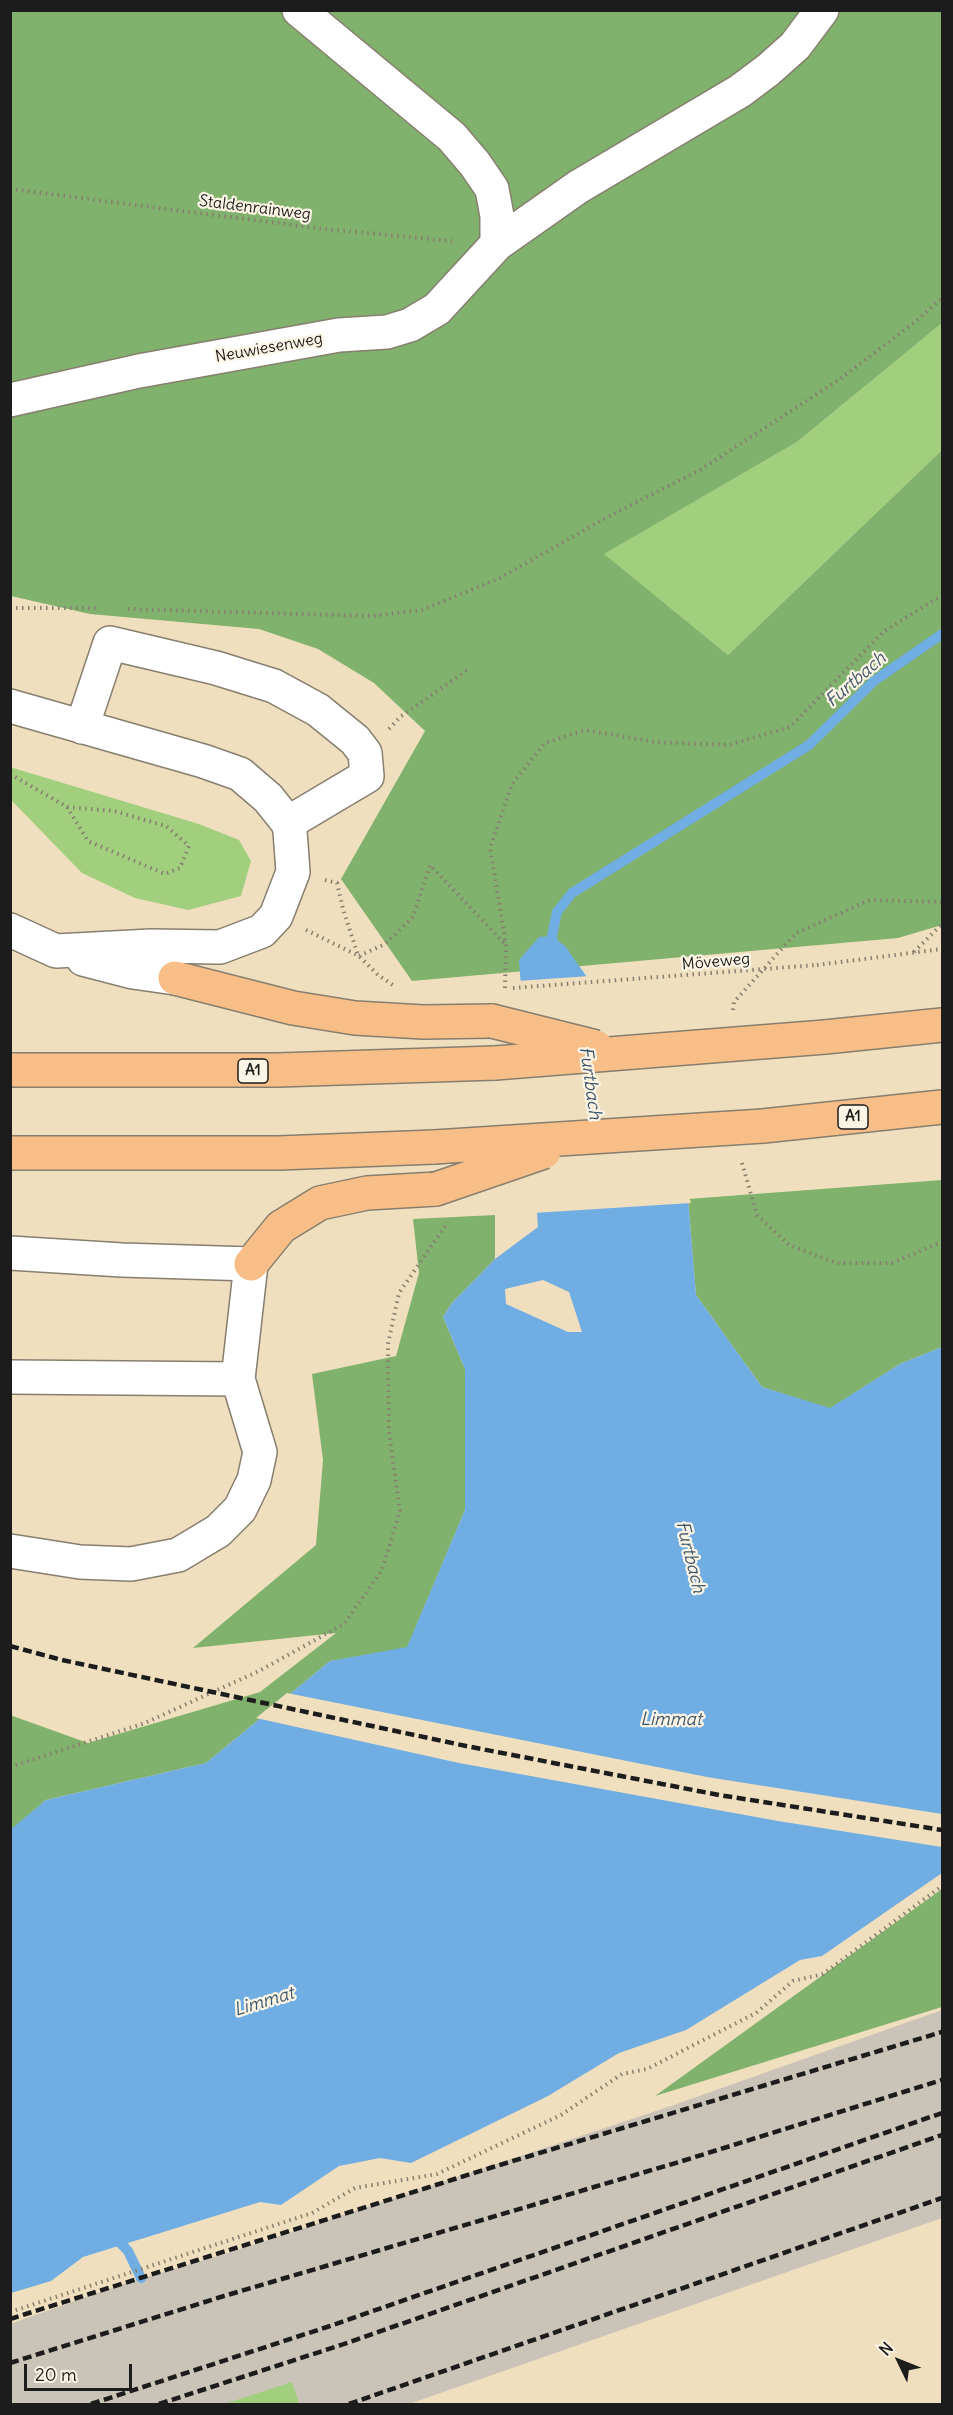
<!DOCTYPE html>
<html>
<head>
<meta charset="utf-8">
<style>
	body { margin:0 }
	#map { position:relative; width:953px; height:2415px; overflow:hidden; background:#f0dfbf; font-family:Delius,sans-serif }
	canvas { display:block }
	.frame { position:absolute; inset:0; border:12px solid #1c1c1c; pointer-events:none }
	.north { position:absolute; left:869px; top:2331px; width:60px; height:60px; -webkit-text-stroke:4px #fcf5e5; paint-order:stroke; rotate:313deg; font-size:16px; font-weight:700; line-height:24px; text-align:center; color:#1c1c1c }
	.north::after { content:''; display:block; margin:auto; width:21px; height:27px; background:#1c1c1c; clip-path:polygon(50% 0,100% 100%,50% 72%,0 100%) }
	.scale { position:absolute; left:24px; top:2364px; width:108px; height:27px; box-sizing:border-box; border:3px solid #1c1c1c; border-top:0; padding-left:8px; font-size:18px; line-height:21px; white-space:nowrap; color:#1c1c1c; -webkit-text-stroke:4px #fcf5e5; paint-order:stroke }
</style>
</head>
<body>
<div id="map">
<canvas width="953" height="2415"></canvas>
<div class="frame"></div>
<div class="north">N</div>
<div class="scale">20 m</div>
</div>
<script>
const ctx = document.querySelector('canvas').getContext('2d');
ctx.lineJoin = 'round';
function fill(path, color) { ctx.fillStyle = color; ctx.fill(path, 'evenodd'); }
const shape = rows => new Path2D(rows.map(r => 'M' + r).join(''));
function stroke(path, color, width, dash) { ctx.strokeStyle = color; ctx.lineWidth = width; ctx.lineCap = dash ? 'butt' : 'round'; ctx.setLineDash(dash || []); ctx.stroke(path); }
function label(font, color, halo, rows, align = 'center') {
  ctx.font = font + ' Delius,sans-serif'; ctx.lineWidth = 4.5; ctx.setLineDash([]); ctx.textBaseline = 'middle'; ctx.strokeStyle = halo; ctx.fillStyle = color; for (const [text, x, y, turn = 0] of rows) {
    ctx.save(); ctx.translate(x, y); ctx.rotate((+turn || 0) * Math.PI / 180); ctx.textAlign = isNaN(turn) ? turn : align; if (halo) ctx.strokeText(text, 0, 0); ctx.fillText(text, 0, 0); ctx.restore();
  }
}
const industrial = shape([
	[942,2010,942,2218,409,2404,11,2404,10,2324,126,2283,228,2253,671,2106]
]);
const green = shape([
	[942,323,942,450,728,655,603,554,797,442],
	[10,767,199,824,239,840,251,861,241,896,188,910,135,898,82,873,11,800],
	[292,2382,299,2403,295,2404,224,2404]
]);
const forest = shape([
	[11,11,942,11,942,323,797,442,604,554,728,655,942,450,942,925,898,938,412,981,341,879,425,731,374,683,318,649,259,629,90,614,11,596],
	[942,1180,942,1347,900,1364,830,1409,762,1387,696,1295,688,1199],
	[495,1215,495,1259,452,1303,443,1317,465,1369,465,1510,407,1648,330,1661,206,1763,46,1800,11,1830,10,1715,88,1743,260,1692,336,1633,193,1648,316,1545,323,1460,312,1374,396,1356,419,1273,413,1219],
	[942,1889,942,2007,655,2096]
]);
const water = shape([
	[552,936,565,946,646,1060,688,1199,696,1295,762,1387,830,1408,900,1364,942,1347,942,1873,822,1956,800,1960,686,2030,619,2053,548,2096,411,2163,380,2158,339,2166,281,2205,260,2202,83,2257,51,2281,11,2293,10,1830,46,1800,206,1763,330,1661,407,1647,465,1510,465,1369,443,1317,452,1303,495,1259,538,1227,519,960,539,937],
	[543,1280,569,1292,582,1332,568,1332,506,1304,505,1289]
]);
const pier = shape([
	[590,976,649,1059,691,1203,534,1213,517,981],
	[287,1693,707,1777,942,1814,942,1847,778,1821,459,1763,256,1718]
]);
const stream = shape([
	[554,949,552,936,557,912,572,893,809,745,874,681,942,634],
	[112,2234,128,2251,141,2278]
]);
const path = shape([
	[10,189,324,229,452,241],
	[10,608,100,608],
	[128,609,372,616,422,610,498,579,604,519,700,470,840,379,915,322,942,298],
	[389,729,400,717,469,669],
	[10,774,67,807,114,811,166,826,189,846,180,868,165,874,88,841,67,807],
	[325,880,337,883,343,909,358,955],
	[306,930,359,956,378,975,393,985],
	[914,952,942,924],
	[359,956,385,944,413,917,430,865,504,943],
	[817,965,942,949],
	[505,988,506,945,490,848,512,784,545,743,585,730,655,742,729,745,790,727,883,632,942,595],
	[733,1010,734,1002,796,933,870,900,942,902],
	[742,1163,757,1215,789,1245,836,1263,892,1263,942,1242],
	[10,1767,145,1723,259,1671,344,1624,382,1570,400,1511,389,1432,388,1344,399,1293,448,1222],
	[10,2312,312,2213,355,2188,437,2174,561,2115,622,2074,647,2069,756,2013,793,1981,823,1974,942,1886]
]);
const minor = shape([
	[299,10,452,137,475,164,492,189,497,216,497,244],
	[10,400,139,371,339,335,387,332,410,325,437,309,497,244,578,187,740,91,768,70,795,46,822,10],
	[10,706,203,761,240,774,268,798,288,823,290,831,293,872,276,916,262,931,220,947,151,946,56,951,10,930],
	[82,727,110,643,216,668,274,686,318,710,355,740,365,753,367,776,288,823],
	[83,959,133,972,175,978],
	[10,1253,122,1260,251,1264,238,1379,260,1452,254,1480,240,1509,218,1531,178,1555,131,1564,80,1562,10,1551],
	[10,1377,238,1379]
]);
const highway = shape([
	[175,978,293,1008,355,1018,423,1022,492,1021],
	[825,1037,942,1025],
	[10,1070,278,1070,495,1063],
	[763,1126,942,1107],
	[10,1153,279,1153,434,1147],
	[251,1264,281,1227,320,1203,367,1193,436,1189]
]);
const rail = shape([
	[10,1646,62,1660,466,1746,719,1795,942,1830],
	[10,2319,493,2167,942,2032],
	[10,2363,224,2296,679,2162,942,2080],
	[91,2404,327,2327,942,2113],
	[159,2404,341,2345,942,2135],
	[349,2404,942,2198]
]);
const pathBridge = shape([
	[513,988,817,965]
]);
const highwayBridge = shape([
	[492,1021,596,1047],
	[495,1063,825,1037],
	[434,1147,763,1126],
	[436,1189,544,1152]
]);
const shields = [
	[253,1071,30],
	[853,1117,30]
];
const shieldNames = [
	["A1",253,1071],
	["A1",853,1117]
];
const streetNames = [
	["Staldenrainweg",255,208,7],
	["Neuwiesenweg",269,348,-10],
	["Möveweg",716,962,-5]
];
const waterNames = [
	["Furtbach",856,680,-41],
	["Furtbach",590,1083,82],
	["Furtbach",690,1557,76],
	["Limmat",671,1720],
	["Limmat",264,2002,-17]
];
fill(industrial, '#c9c3b8');
fill(green, '#a1cf7e');
fill(forest, '#80b26d');
fill(water, '#70ade2');
fill(pier, '#f0dfbf');
stroke(stream, '#70ade2', 10);
stroke(minor, '#867e6e', 36);
stroke(highway, '#867e6e', 36);
stroke(path, '#867e6e', 4, [1.5, 4.5]);
stroke(minor, '#fff', 33);
stroke(highway, '#f7be87', 33);
stroke(rail, '#1c1c1c', 4.5, [9, 4.5]);
stroke(highwayBridge, '#867e6e', 36, []);
stroke(pathBridge, '#867e6e', 4, [1.5, 4.5]);
stroke(highwayBridge, '#f7be87', 33);
for (const [x, y, w] of shields) { const box = new Path2D(); box.roundRect(x - w / 2, y - 12, w, 24, 4.5); ctx.fillStyle = '#fcf5e5'; ctx.fill(box); stroke(box, '#1c1c1c', 1.5); }
label('bold 15px', '#1c1c1c', null, shieldNames);
label('16px', '#1c1c1c', '#fcf5e5', streetNames);
label('italic 18px', '#3e566b', '#fcf5e5', waterNames);
</script>
</body>
</html>
